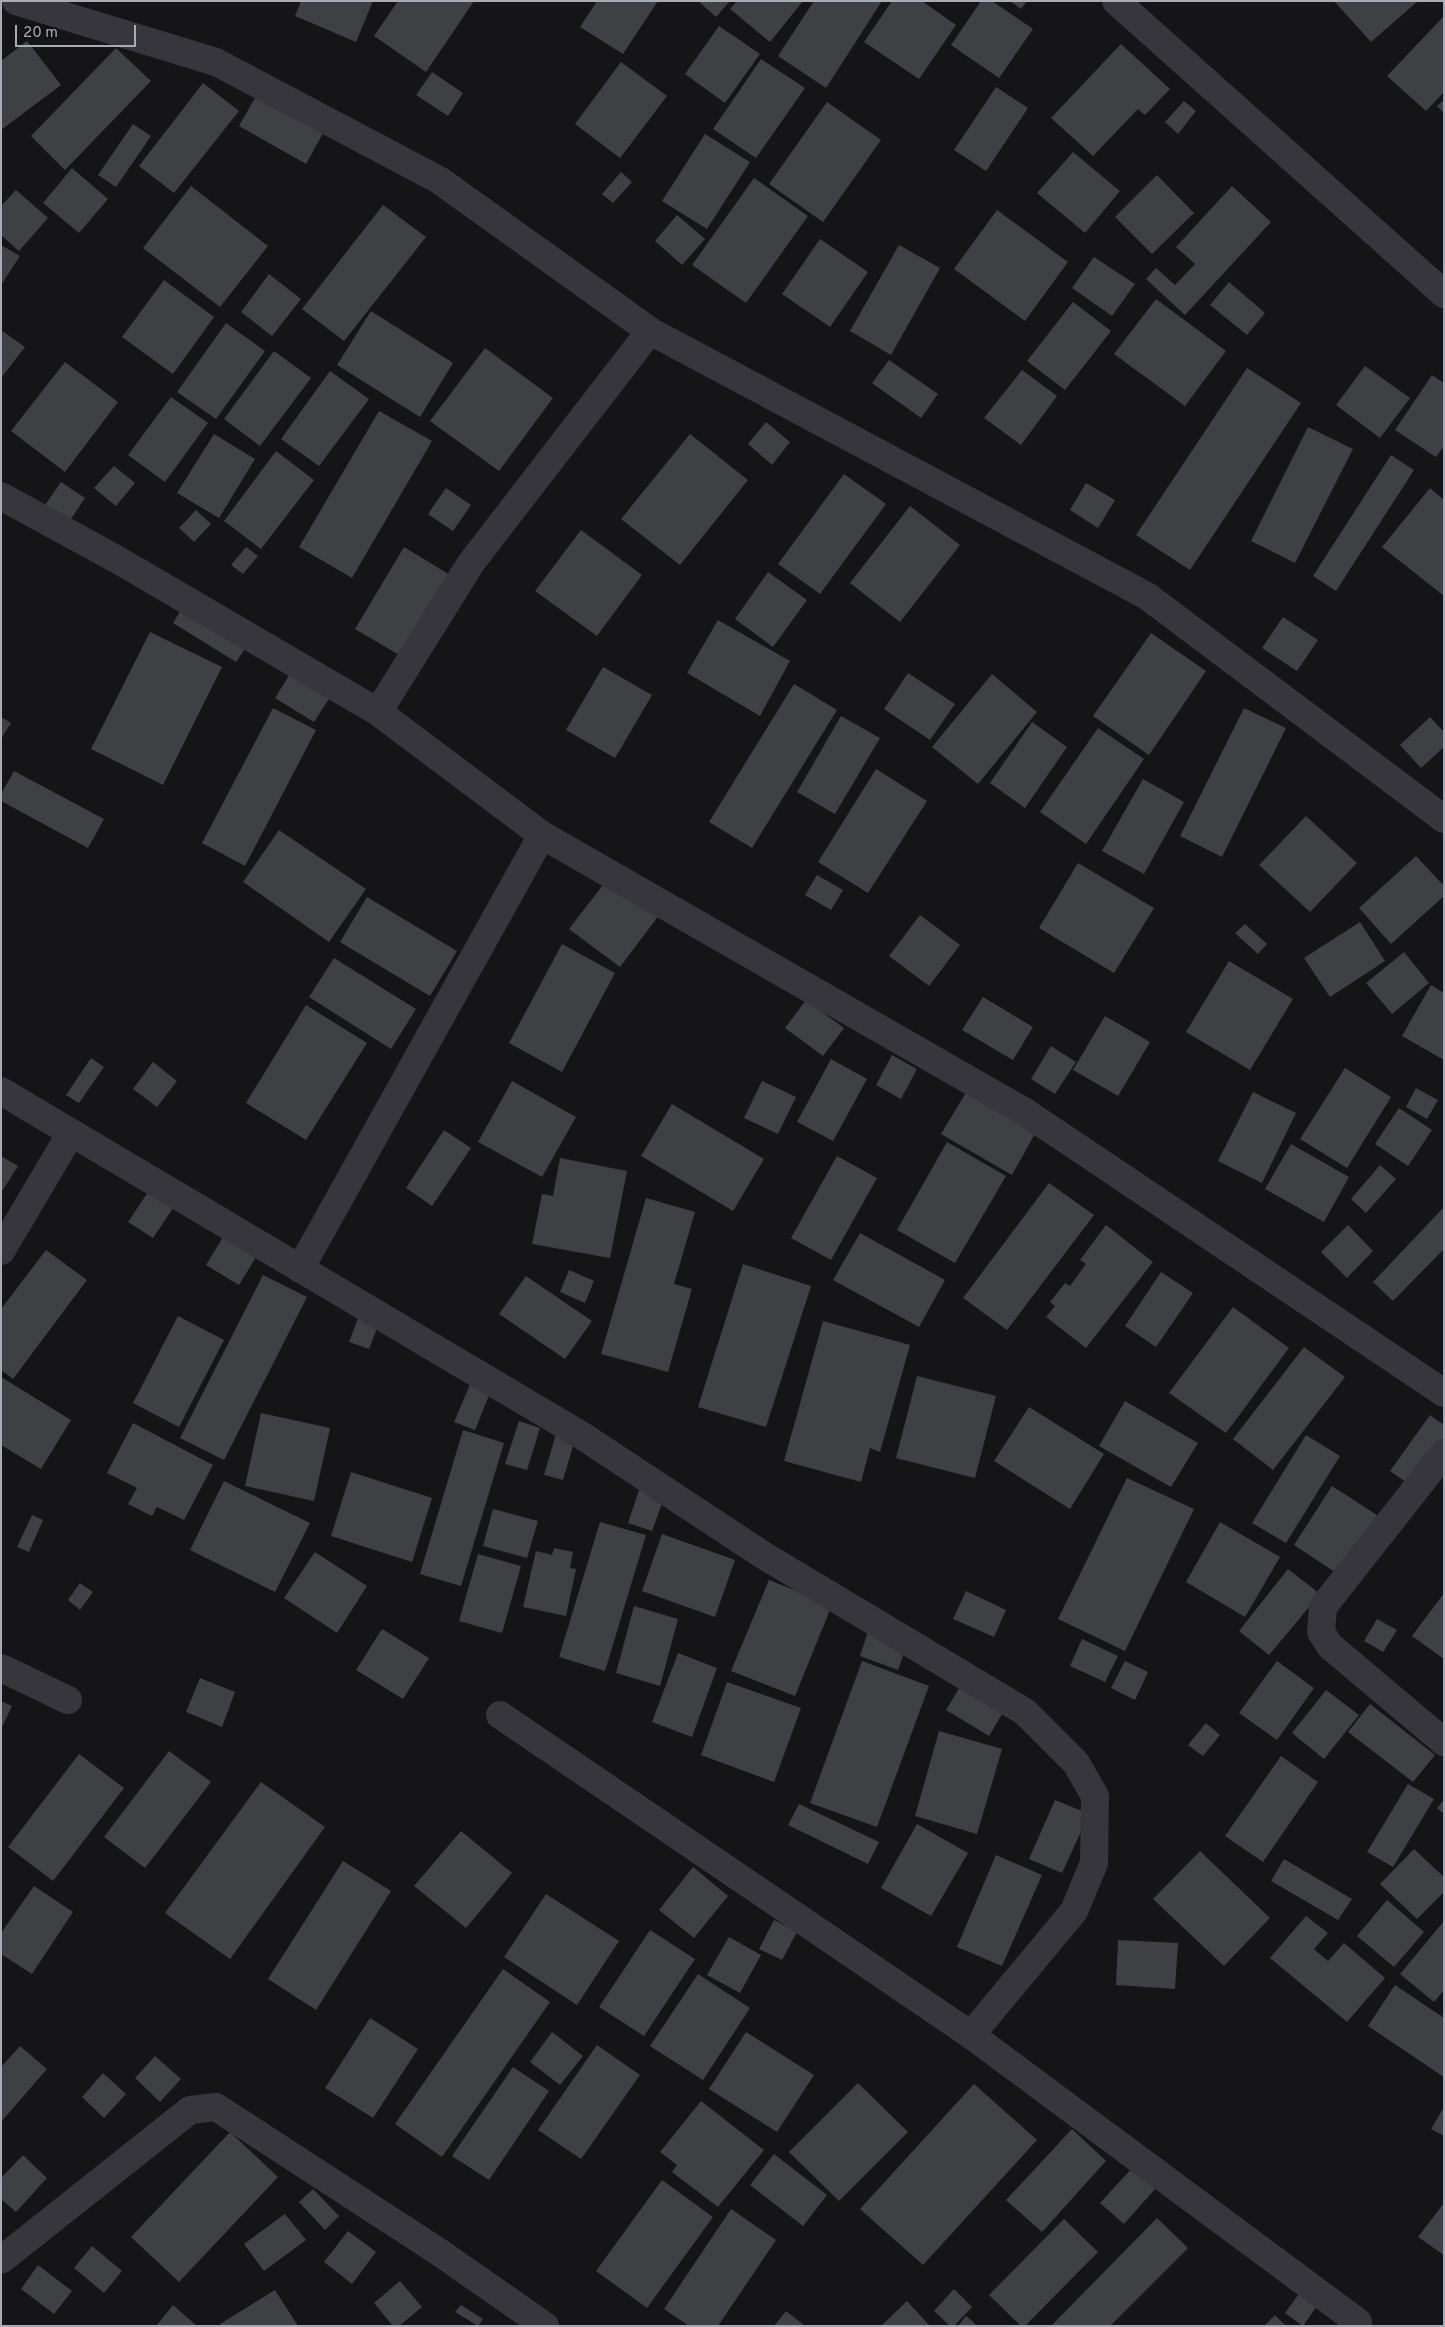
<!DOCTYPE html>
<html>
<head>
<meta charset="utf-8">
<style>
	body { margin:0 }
	#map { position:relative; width:1445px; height:2327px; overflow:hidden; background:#151517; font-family:Overpass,sans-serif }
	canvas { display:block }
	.frame { position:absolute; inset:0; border:2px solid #a6abb8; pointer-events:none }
	.scale { position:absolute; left:15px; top:25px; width:121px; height:22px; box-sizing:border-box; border:2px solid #a6abb8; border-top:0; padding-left:6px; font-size:15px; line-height:18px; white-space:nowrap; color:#a6abb8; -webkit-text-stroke:4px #101012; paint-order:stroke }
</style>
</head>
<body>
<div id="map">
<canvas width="1445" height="2327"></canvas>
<div class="frame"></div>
<div class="scale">20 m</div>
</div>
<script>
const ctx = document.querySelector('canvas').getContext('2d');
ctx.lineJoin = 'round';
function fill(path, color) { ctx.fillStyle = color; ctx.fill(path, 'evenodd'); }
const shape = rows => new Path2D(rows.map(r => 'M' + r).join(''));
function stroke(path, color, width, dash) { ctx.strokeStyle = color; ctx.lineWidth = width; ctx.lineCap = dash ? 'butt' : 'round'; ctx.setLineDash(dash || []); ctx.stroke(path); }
const building = shape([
	[301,1,373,1,356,42,295,16],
	[398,1,474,1,426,72,374,36],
	[597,1,658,1,623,54,580,27],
	[698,1,730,1,716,17],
	[737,1,803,1,770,42,730,9],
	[814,1,882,1,826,88,778,56],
	[892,1,922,1,956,25,919,79,864,42],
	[981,1,992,1,1033,29,999,78,951,45],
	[1010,1,1027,1,1021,9],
	[1334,1,1418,1,1371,42],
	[1444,16,1444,92,1426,111,1387,76],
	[719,26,760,54,725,103,685,74],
	[27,41,61,85,1,130,1,61],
	[1121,44,1170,89,1145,115,1138,109,1093,156,1051,118],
	[116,48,151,81,65,170,31,136],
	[761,59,805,88,756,158,713,129],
	[621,62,667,96,620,158,575,124],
	[432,72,463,93,448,116,416,95],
	[203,83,239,111,174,193,139,166],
	[996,87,1028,108,986,171,954,150],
	[260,89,327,126,306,164,239,126],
	[1444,100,1444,113,1437,106],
	[1184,101,1196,111,1178,134,1165,122],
	[827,102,881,140,823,222,769,184],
	[133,124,151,136,116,187,98,175],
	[705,134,750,162,707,229,662,201],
	[1073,152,1120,191,1085,233,1037,193],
	[72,168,108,199,79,233,43,203],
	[621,172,632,182,613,203,602,194],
	[1157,175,1194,213,1152,254,1115,217],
	[754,178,808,216,746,303,692,265],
	[191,186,268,246,220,307,143,248],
	[1232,186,1271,222,1185,315,1146,279,1156,268,1175,285,1195,264,1176,247],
	[16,190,48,218,19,251,1,235,1,206],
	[383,205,426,237,344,341,302,309],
	[997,210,1068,262,1025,321,954,269],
	[677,215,705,239,682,265,655,241],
	[820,239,868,272,830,327,782,294],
	[1,245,20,256,1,285],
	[899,245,940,268,891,355,850,331],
	[1094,257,1135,284,1112,316,1072,288],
	[269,274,301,299,272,336,241,312],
	[164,280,214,317,173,374,122,337],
	[1229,282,1265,313,1247,335,1210,305],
	[1156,299,1226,351,1185,406,1114,354],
	[1073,302,1111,331,1065,390,1027,361],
	[371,311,453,363,420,417,337,365],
	[226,323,265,351,216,419,177,392],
	[1,330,25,347,1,378],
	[485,348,553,398,499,471,430,421],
	[274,351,311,378,260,446,224,419],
	[889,360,938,394,921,418,872,383],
	[65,362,118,402,65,472,11,431],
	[1365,366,1410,398,1380,438,1336,405],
	[1247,368,1301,403,1190,570,1136,535],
	[1022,370,1057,396,1021,445,984,418],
	[330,371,369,399,319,466,281,439],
	[1432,375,1444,383,1444,446,1436,457,1395,430],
	[171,397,208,423,165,482,128,455],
	[379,411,432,441,352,578,299,547],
	[766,422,790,442,772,465,748,444],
	[1308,427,1353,449,1295,563,1251,541],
	[214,434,255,459,219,518,177,493],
	[690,434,748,480,680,565,621,519],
	[276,451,314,480,261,549,224,521],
	[1391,455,1414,470,1336,591,1313,576],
	[114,466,135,483,116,506,94,488],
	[844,474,886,504,820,594,778,564],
	[61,482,85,498,65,528,41,511],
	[1086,483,1115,500,1098,528,1070,510],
	[446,488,471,505,453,531,428,514],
	[1430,488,1444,500,1444,596,1382,547],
	[910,506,960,545,900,622,850,583],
	[196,510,211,524,194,542,179,528],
	[581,530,642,575,597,636,535,591],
	[246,547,258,556,243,574,231,565],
	[404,547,455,578,406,659,355,629],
	[768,572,807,600,773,647,735,619],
	[187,600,251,640,236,662,173,623],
	[1283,617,1318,640,1297,671,1262,648],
	[718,620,790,661,760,716,687,673],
	[150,632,222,667,163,785,91,749],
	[1151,633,1206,671,1149,755,1093,716],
	[603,667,652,695,615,758,566,730],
	[293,669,332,694,314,722,275,698],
	[908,673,955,704,930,740,884,709],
	[992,674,1037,712,978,784,932,747],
	[794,684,837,710,752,848,709,822],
	[273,708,316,730,245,866,202,843],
	[1244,708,1286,728,1222,857,1180,836],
	[841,716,880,738,835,814,797,792],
	[1,717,11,723,1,739],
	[1430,717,1444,732,1444,747,1421,768,1400,745],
	[1032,722,1067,747,1025,808,990,783],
	[1098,728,1144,759,1086,844,1040,812],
	[876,769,927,801,868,893,818,862],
	[14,771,104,819,88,848,1,801,1,794],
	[1143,779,1184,802,1144,874,1102,851],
	[1306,816,1357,863,1310,912,1259,865],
	[279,830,366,889,329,942,243,882],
	[1416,856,1444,886,1444,896,1391,944,1359,908],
	[1078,863,1154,908,1114,973,1039,928],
	[817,875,843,890,831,910,805,895],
	[609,877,660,914,620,967,569,929],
	[367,897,457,951,430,996,340,942],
	[920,915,960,945,929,986,889,956],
	[1360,922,1385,961,1330,997,1304,958],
	[1245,924,1267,944,1258,954,1235,933],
	[562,944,615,973,562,1072,509,1043],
	[1404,952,1429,983,1392,1014,1366,983],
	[334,958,416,1009,391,1049,309,997],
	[1229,961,1293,999,1250,1070,1186,1032],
	[1431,985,1444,993,1444,1060,1402,1036],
	[983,997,1033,1027,1013,1060,962,1030],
	[806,1000,844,1028,823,1056,785,1028],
	[306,1005,367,1043,306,1140,246,1103],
	[1105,1016,1150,1042,1118,1096,1073,1070],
	[1051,1046,1076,1062,1055,1094,1031,1079],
	[892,1055,917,1069,901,1099,876,1085],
	[91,1058,104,1067,79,1103,66,1095],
	[831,1059,867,1079,833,1141,797,1122],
	[153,1062,177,1081,157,1107,133,1089],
	[1345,1068,1391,1097,1347,1168,1300,1139],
	[512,1081,576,1117,542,1177,478,1142],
	[762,1081,796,1097,778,1134,744,1118],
	[1416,1088,1438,1100,1427,1119,1406,1107],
	[967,1091,1037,1130,1012,1175,941,1134],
	[1253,1092,1296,1113,1262,1183,1218,1161],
	[672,1104,764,1159,733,1211,641,1156],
	[1399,1108,1432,1130,1408,1166,1375,1144],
	[444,1130,471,1148,432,1206,406,1188],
	[947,1142,1006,1176,955,1263,897,1230],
	[1291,1144,1349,1177,1324,1222,1265,1189],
	[1,1156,18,1166,1,1193],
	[837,1156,877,1178,831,1260,791,1238],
	[560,1158,627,1171,610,1258,532,1244,542,1194,553,1196],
	[1380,1165,1396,1179,1366,1213,1351,1199],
	[1049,1183,1094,1215,1007,1330,963,1298],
	[148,1192,173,1208,153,1238,128,1222],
	[646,1198,695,1212,674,1284,692,1289,668,1372,601,1354],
	[1444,1207,1444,1249,1393,1301,1373,1282],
	[1106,1225,1153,1262,1086,1348,1046,1317,1055,1306,1050,1302,1065,1283,1070,1286,1086,1264,1080,1260],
	[1348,1225,1373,1251,1347,1278,1321,1252],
	[860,1233,945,1280,919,1327,833,1280],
	[225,1234,258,1254,239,1285,206,1265],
	[46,1250,87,1280,13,1379,1,1370,1,1309],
	[743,1264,811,1286,766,1427,698,1407],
	[569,1270,594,1281,585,1303,560,1292],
	[1161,1272,1193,1293,1156,1347,1125,1326],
	[263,1275,307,1297,224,1460,180,1438],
	[526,1276,592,1321,565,1359,499,1314],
	[1233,1307,1289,1348,1226,1433,1169,1393],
	[178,1316,224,1340,179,1427,133,1403],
	[359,1316,379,1323,369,1349,349,1342],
	[823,1321,910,1345,880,1452,870,1448,861,1482,784,1461],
	[1304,1347,1345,1377,1273,1470,1233,1439],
	[917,1376,996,1396,975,1478,896,1458],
	[1,1377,71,1420,41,1469,1,1445],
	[472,1380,492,1388,475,1430,454,1422],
	[1125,1401,1198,1443,1171,1487,1099,1446],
	[1029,1407,1104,1454,1070,1509,994,1461],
	[261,1413,330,1428,314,1501,245,1486],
	[1430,1415,1444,1425,1444,1438,1410,1485,1390,1471],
	[519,1421,540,1428,527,1470,505,1464],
	[133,1423,213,1465,184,1520,157,1507,152,1516,128,1504,137,1488,107,1473],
	[463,1430,504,1443,461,1586,420,1574],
	[556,1434,575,1439,563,1480,544,1475],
	[1306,1435,1340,1456,1286,1543,1252,1523],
	[351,1472,432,1498,412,1562,331,1536],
	[1127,1478,1194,1509,1125,1651,1058,1619],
	[224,1481,310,1523,275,1592,190,1550],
	[1332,1486,1377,1515,1338,1574,1294,1545],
	[639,1490,664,1498,652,1531,628,1523],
	[493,1509,538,1521,527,1558,483,1546],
	[32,1515,43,1520,29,1552,17,1547],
	[600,1522,646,1535,605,1671,559,1657],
	[1220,1522,1280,1557,1245,1617,1186,1582],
	[662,1534,735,1560,715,1617,642,1591],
	[554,1548,573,1552,570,1568,576,1569,566,1616,523,1607,536,1551,552,1555],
	[315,1552,367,1586,337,1633,284,1598],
	[478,1554,521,1566,502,1633,459,1621],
	[1288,1569,1320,1594,1269,1655,1239,1631],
	[769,1580,832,1605,795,1696,731,1671],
	[80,1583,93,1592,80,1610,68,1600],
	[966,1591,1006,1610,994,1637,953,1619],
	[1444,1593,1444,1659,1412,1636],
	[634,1606,678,1619,660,1686,616,1673],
	[1377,1619,1397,1630,1383,1652,1364,1641],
	[382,1629,429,1658,403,1699,356,1670],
	[868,1631,907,1645,898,1670,860,1656],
	[1082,1639,1118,1656,1105,1682,1070,1666],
	[678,1653,717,1668,692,1737,652,1722],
	[862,1661,929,1686,877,1827,810,1803],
	[1125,1661,1148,1672,1135,1700,1111,1688],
	[1277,1661,1314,1688,1277,1740,1239,1713],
	[200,1678,235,1692,222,1727,186,1712],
	[964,1680,1007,1706,989,1736,946,1710],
	[727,1682,801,1708,774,1782,701,1755],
	[1326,1690,1359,1715,1324,1759,1292,1733],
	[1,1701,12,1706,1,1729],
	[1370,1704,1435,1755,1413,1782,1348,1732],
	[1206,1723,1220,1735,1203,1756,1188,1745],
	[939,1731,1002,1749,977,1834,915,1816],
	[169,1751,211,1782,145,1868,104,1837],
	[79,1754,124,1788,53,1881,8,1847],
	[1281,1756,1318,1782,1263,1862,1225,1836],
	[261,1782,325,1827,230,1959,165,1913],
	[1408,1784,1434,1799,1393,1867,1367,1852],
	[1055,1800,1089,1814,1062,1873,1029,1859],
	[1444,1800,1444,1814,1437,1808],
	[799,1804,879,1842,868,1864,788,1825],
	[917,1824,968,1853,931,1916,881,1888],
	[461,1831,512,1873,466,1928,414,1886],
	[1414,1849,1444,1877,1444,1892,1417,1919,1380,1884],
	[1200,1851,1270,1918,1224,1966,1153,1899],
	[996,1855,1042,1875,1002,1966,957,1947],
	[1284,1859,1352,1899,1338,1920,1271,1881],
	[343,1861,391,1891,316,2010,268,1979],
	[693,1867,728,1896,694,1938,659,1910],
	[34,1886,73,1912,32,1974,1,1954,1,1933],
	[546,1894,619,1941,577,2005,504,1957],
	[1387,1900,1424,1932,1394,1967,1357,1936],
	[1306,1916,1328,1933,1314,1949,1328,1961,1344,1943,1385,1978,1347,2022,1270,1958],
	[774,1920,797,1932,782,1960,759,1949],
	[1444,1921,1444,1990,1434,2002,1400,1974],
	[650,1930,695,1959,644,2036,599,2007],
	[729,1937,761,1955,740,1993,707,1975],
	[1118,1940,1178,1943,1175,1989,1116,1985],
	[503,1969,550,2002,442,2157,395,2124],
	[698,1974,750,2008,703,2080,650,2046],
	[1395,1985,1444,2018,1444,2077,1368,2026],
	[370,2018,418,2049,373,2118,325,2088],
	[552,2032,583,2056,560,2085,530,2062],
	[746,2032,814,2075,777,2132,709,2089],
	[597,2045,640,2075,581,2159,538,2130],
	[20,2046,47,2069,1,2122,1,2067],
	[155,2056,181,2079,160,2102,135,2078],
	[513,2067,549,2091,489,2180,452,2156],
	[103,2073,126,2094,104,2118,82,2097],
	[858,2083,908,2132,839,2201,789,2152],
	[974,2084,1037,2140,923,2265,860,2209],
	[701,2101,764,2150,718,2207,672,2172,677,2165,660,2152],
	[1444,2107,1444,2136,1431,2129],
	[1072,2129,1106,2161,1042,2232,1006,2200],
	[230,2132,278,2177,179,2282,131,2237],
	[774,2154,827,2195,803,2226,750,2185],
	[23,2155,47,2178,16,2212,1,2199,1,2178],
	[1133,2167,1156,2188,1124,2224,1100,2203],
	[662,2180,713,2217,647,2308,596,2271],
	[313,2189,339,2216,325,2230,299,2202],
	[1444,2203,1444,2255,1418,2237],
	[731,2209,776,2240,718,2326,689,2326,664,2309],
	[285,2214,306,2240,264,2271,244,2244],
	[1157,2218,1188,2248,1110,2326,1051,2326],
	[1064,2219,1098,2252,1025,2326,1021,2326,989,2295],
	[348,2231,376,2252,352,2284,324,2262],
	[92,2246,122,2271,104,2293,74,2268],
	[38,2265,72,2291,54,2314,21,2289],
	[400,2281,422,2307,399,2326,393,2326,374,2303],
	[954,2289,972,2307,954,2326,950,2326,934,2311],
	[275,2290,298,2326,221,2326,220,2324],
	[1301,2291,1319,2303,1303,2326,1285,2313],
	[907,2301,930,2326,881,2326],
	[173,2305,197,2326,156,2326],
	[461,2305,483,2319,478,2326,455,2312],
	[786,2311,805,2326,774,2326],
	[1275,2315,1286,2326,1264,2326],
	[966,2316,971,2320,977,2326,958,2326]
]);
const minor = shape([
	[16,1,216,62,439,180,650,331,1147,596,1444,819],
	[1116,1,1444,294],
	[1,496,118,560,378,712,542,835,1025,1112,1444,1393],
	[378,712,471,563,650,331],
	[1,1091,581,1435,763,1555,1025,1712,1076,1763,1095,1796,1094,1863,1074,1911,971,2035],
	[1,1251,71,1133],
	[300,1269,542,835],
	[1444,1453,1323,1607,1321,1632,1330,1646,1444,1742],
	[1,1668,68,1700],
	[500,1715,971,2035,1358,2322],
	[1,2260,190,2110,216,2107,439,2252,545,2326]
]);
fill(building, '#3f4044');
stroke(minor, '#36363c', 28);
</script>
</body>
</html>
